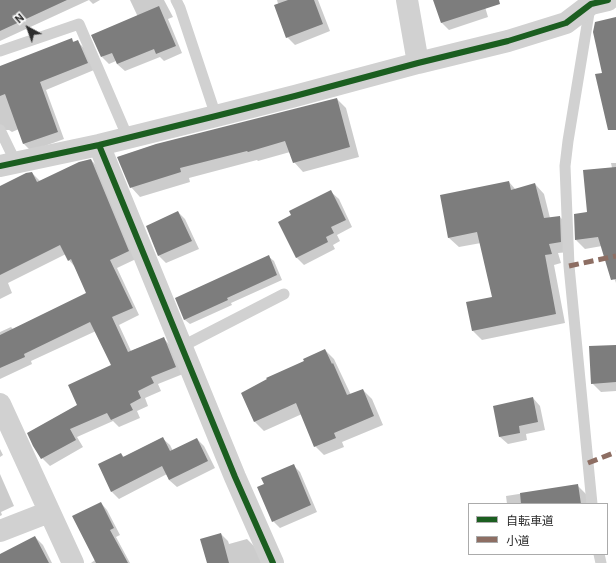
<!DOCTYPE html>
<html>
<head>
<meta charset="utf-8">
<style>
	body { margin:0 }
	#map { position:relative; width:616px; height:563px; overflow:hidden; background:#fff; font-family:Roboto,"Noto Sans JP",sans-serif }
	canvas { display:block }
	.legend { position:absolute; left:468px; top:503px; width:140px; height:52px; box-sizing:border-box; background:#fff; border:1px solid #ababab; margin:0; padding:5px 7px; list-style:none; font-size:12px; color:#2c2c2c }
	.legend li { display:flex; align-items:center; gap:8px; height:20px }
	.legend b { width:20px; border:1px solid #ababab }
	.north { position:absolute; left:8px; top:8px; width:40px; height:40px; -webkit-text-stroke:3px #fff; paint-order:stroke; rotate:319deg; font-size:11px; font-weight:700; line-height:16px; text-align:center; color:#2c2c2c }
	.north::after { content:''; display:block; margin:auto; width:14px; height:18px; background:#2c2c2c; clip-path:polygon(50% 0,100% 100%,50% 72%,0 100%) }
</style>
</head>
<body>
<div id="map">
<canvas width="616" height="563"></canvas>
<ul class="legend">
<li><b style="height:5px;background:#1b5e20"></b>自転車道</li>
<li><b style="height:5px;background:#8d6e63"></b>小道</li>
</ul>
<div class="north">N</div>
</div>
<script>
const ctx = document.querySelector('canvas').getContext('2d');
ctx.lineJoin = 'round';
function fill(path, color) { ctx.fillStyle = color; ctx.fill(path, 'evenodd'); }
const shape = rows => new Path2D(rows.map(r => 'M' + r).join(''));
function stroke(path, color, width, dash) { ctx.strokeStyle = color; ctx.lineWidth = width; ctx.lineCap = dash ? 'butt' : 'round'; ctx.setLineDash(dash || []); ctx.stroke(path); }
const shadow = shape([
	[0,0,100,0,93,4,89,0,0,41],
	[130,0,164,0,173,17,168,19,182,53,164,61,160,57,125,71,117,64,116,61,109,64,102,57,138,17],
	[277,0,318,0,330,31,295,45,287,37],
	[434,0,483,0,488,17,449,30,442,23],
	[71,39,75,43,78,42,85,49,94,70,46,90,64,139,31,151,24,144,19,129,12,132,9,130,5,130,0,137,0,67],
	[337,99,346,108,359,157,303,172,294,162,290,152,258,161,257,160,189,178,190,182,140,197,131,187],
	[91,160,99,168,136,259,117,268,139,315,119,325,131,351,163,338,171,346,183,374,158,384,161,391,145,398,148,406,137,411,140,418,119,427,113,421,77,437,83,447,50,466,42,458,34,446,79,405,112,366,96,331,31,361,32,364,0,379,0,332,11,327,13,329,87,294,75,267,69,260,66,254,8,283,12,293,0,299,0,190,32,173,40,181],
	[611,163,616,163,616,283,615,280,611,276,602,246,585,249,576,240,612,168],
	[509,182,516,190,535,184,544,194,550,218,560,217,569,226,570,252,558,253,561,263,554,265,565,323,482,340,473,331,493,298,481,243,459,247,449,238,441,196],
	[331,192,339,199,352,227,337,235,340,241,333,245,335,249,304,265,296,257],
	[178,212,185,219,199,249,166,263,159,256],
	[269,257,274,261,282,280,231,303,232,305,190,324,185,320,177,299],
	[616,346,616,391,601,392,592,383],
	[325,350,334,359,351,395,363,390,372,399,383,425,342,442,344,447,324,455,315,446,302,414,264,431,255,422,243,394],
	[533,398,540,406,545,430,526,434,527,440,508,444,500,437,494,407],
	[162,438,170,445,173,451,197,439,204,446,215,468,177,487,169,480,167,474,119,499,112,492,99,465,121,454,124,457],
	[0,449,3,455,0,457],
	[293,465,300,472,317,512,280,528,273,521],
	[0,474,14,506,1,512,2,515,0,516],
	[577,485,588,496,589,504,507,504,506,496],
	[101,503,107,510,120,535,116,537,130,563,91,563,95,560],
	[221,534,228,541,229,544,247,539,254,546,263,563,208,563],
	[35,537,43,545,52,563,0,563,0,555]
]);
const building = shape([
	[0,0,67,0,0,31],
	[288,0,314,0,323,24,286,38,274,5],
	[433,0,499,0,500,4,441,23],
	[159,6,176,46,156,54,154,49,117,64,112,53,101,57,91,35],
	[616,17,616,130,608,130,595,74,602,73,593,32,595,22],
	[72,38,73,42,78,40,88,63,40,82,58,132,23,144,5,94,0,96,0,66],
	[337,98,350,147,293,163,285,141,248,152,247,151,180,168,181,172,130,188,117,157,156,144],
	[91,159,129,251,110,260,133,308,112,317,128,352,164,337,176,367,151,377,154,383,138,391,141,398,130,404,133,410,111,420,107,413,70,429,76,440,41,459,33,446,27,433,77,405,68,385,111,365,90,322,24,354,25,357,0,368,0,335,86,293,71,259,68,261,60,245,0,275,0,186,26,173,32,172,37,182,79,162],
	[616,167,616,279,611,280,598,237,575,240,574,214,587,212,583,170],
	[509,181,511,190,535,183,544,218,560,216,561,242,549,244,552,254,545,255,556,314,472,331,466,302,492,297,477,232,448,238,440,195],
	[331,190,346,220,331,227,334,233,326,237,328,242,296,258,278,222,291,215,289,211],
	[178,211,192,241,158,256,146,226],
	[269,255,277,275,227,298,228,300,184,320,175,298],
	[616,345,616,382,591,384,589,346],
	[325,349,332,364,333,363,347,395,363,389,374,416,334,433,336,438,314,447,296,403,254,422,241,393,267,379,266,378,304,361,303,359],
	[533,397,538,422,519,426,520,433,499,437,493,406],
	[163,437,170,451,197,438,208,461,169,480,162,466,111,492,98,464,121,453,123,457],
	[294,464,311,505,272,522,257,487,264,484,261,478],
	[578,484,581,504,521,504,520,493],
	[101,502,114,528,110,530,128,563,96,563,72,516],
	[221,533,229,563,207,563,200,539],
	[35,536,49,563,0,563,0,554]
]);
const service = shape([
	[176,0,180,8,216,116],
	[590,7,568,141,565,166,569,266,592,504],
	[0,51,79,24,128,138],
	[0,130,16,163],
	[181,347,284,294],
	[599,554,601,563]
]);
const minor = shape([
	[407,0,418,63],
	[99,145,235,477,273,563],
	[0,166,99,145,216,116,295,96,418,63,508,41,566,23,591,4,608,0],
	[0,404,73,563],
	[0,531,49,512]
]);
const quiet = shape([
	[569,266,616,256],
	[588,463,616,452]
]);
const cycleway = shape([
	[99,145,235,477,273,563],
	[0,166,99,145,216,116,295,96,418,63,508,41,566,23,591,4,608,0]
]);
fill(shadow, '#0003');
fill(building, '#7d7d7d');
stroke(service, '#d1d1d1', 11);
stroke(minor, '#d1d1d1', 22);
stroke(quiet, '#8d6e63', 5, [10, 5]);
stroke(cycleway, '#1b5e20', 6);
</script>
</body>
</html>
